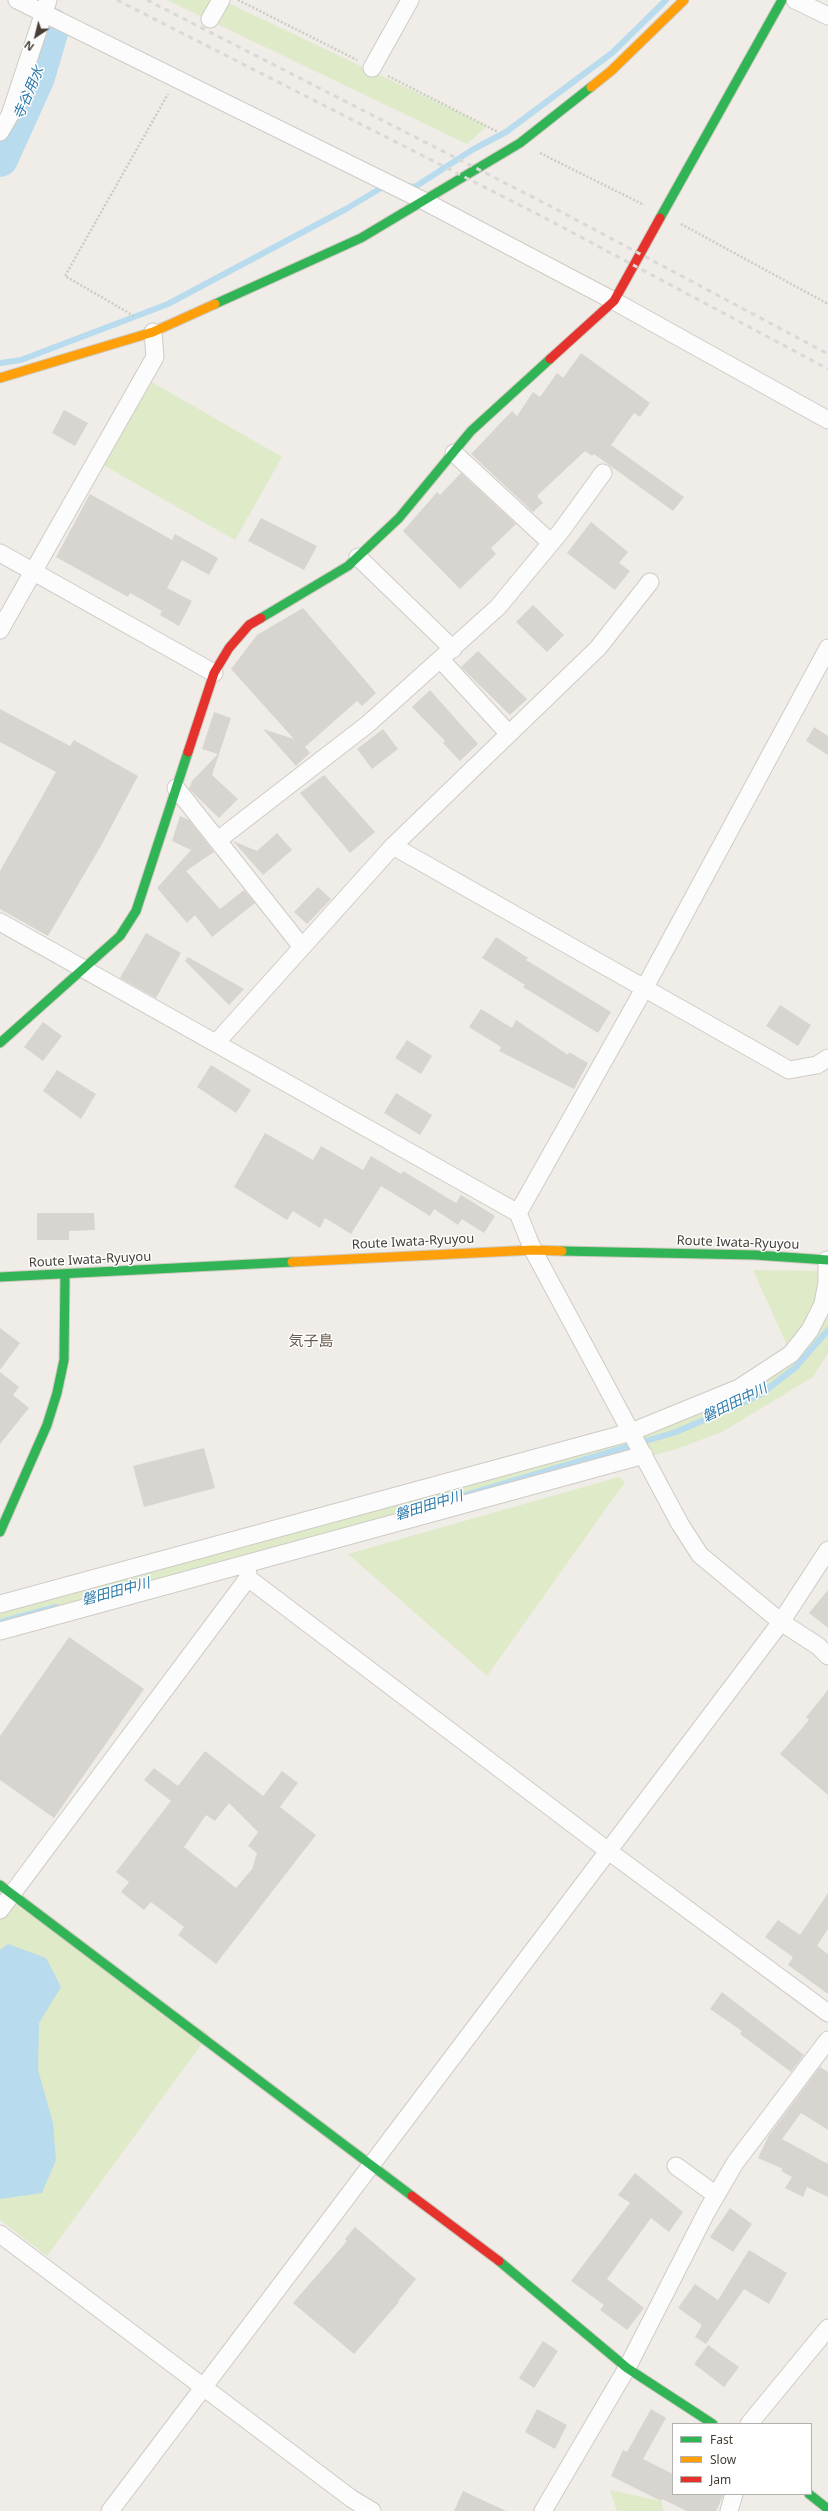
<!DOCTYPE html>
<html>
<head>
<meta charset="utf-8">
<style>
	body { margin:0 }
	#map { position:relative; width:828px; height:2511px; overflow:hidden; background:#f0ede8; font-family:"Noto Sans",sans-serif }
	canvas { display:block }
	.legend { position:absolute; left:672px; top:2423px; width:140px; height:72px; box-sizing:border-box; background:#fff; border:1px solid #b5b2ae; margin:0; padding:5px 7px; list-style:none; font-size:12px; color:#463e35 }
	.legend li { display:flex; align-items:center; gap:8px; height:20px }
	.legend b { width:20px; border:1px solid #b5b2ae }
	.north { position:absolute; left:16px; top:16px; width:40px; height:40px; -webkit-text-stroke:3px #fff; paint-order:stroke; rotate:215deg; font-size:11px; font-weight:700; line-height:16px; text-align:center; color:#463e35 }
	.north::after { content:''; display:block; margin:auto; width:14px; height:18px; background:#463e35; clip-path:polygon(50% 0,100% 100%,50% 72%,0 100%) }
</style>
</head>
<body>
<div id="map">
<canvas width="828" height="2511"></canvas>
<ul class="legend">
<li><b style="height:5px;background:#30b455"></b>Fast</li>
<li><b style="height:5px;background:#ff9f0a"></b>Slow</li>
<li><b style="height:5px;background:#e5322d"></b>Jam</li>
</ul>
<div class="north">N</div>
</div>
<script>
const ctx = document.querySelector('canvas').getContext('2d');
ctx.lineJoin = 'round';
function fill(path, color) { ctx.fillStyle = color; ctx.fill(path, 'evenodd'); }
const shape = rows => new Path2D(rows.map(r => 'M' + r).join(''));
function stroke(path, color, width, dash) { ctx.strokeStyle = color; ctx.lineWidth = width; ctx.lineCap = dash ? 'butt' : 'round'; ctx.setLineDash(dash || []); ctx.stroke(path); }
function label(font, color, halo, rows, align = 'center') {
  ctx.font = font + ' "Noto Sans","Noto Sans JP",sans-serif'; ctx.lineWidth = 3; ctx.setLineDash([]); ctx.textBaseline = 'middle'; ctx.strokeStyle = halo; ctx.fillStyle = color; for (const [text, x, y, turn = 0] of rows) {
    ctx.save(); ctx.translate(x, y); ctx.rotate((+turn || 0) * Math.PI / 180); ctx.textAlign = isNaN(turn) ? turn : align; if (halo) ctx.strokeText(text, 0, 0); ctx.fillText(text, 0, 0); ctx.restore();
  }
}
const green = shape([
	[167,0,222,0,487,126,467,144],
	[143,377,282,457,235,540,96,461],
	[753,1270,827,1271,825,1295,791,1354],
	[828,1311,828,1353,813,1377,722,1432,674,1450,503,1494,0,1631,0,1604,600,1447,804,1348],
	[619,1477,625,1482,487,1676,348,1554],
	[8,1900,209,2034,47,2256,0,2220,0,1910],
	[610,2490,661,2501,664,2511,617,2511]
]);
const water = shape([
	[8,1944,46,1958,61,1987,39,2023,38,2070,53,2123,56,2160,42,2193,0,2199,0,1950]
]);
const stream = shape([
	[407,186,415,187,472,150,506,132,612,53,666,0],
	[0,363,21,360,168,304,346,209,386,185],
	[445,1501,676,1432,732,1408,761,1394,796,1367,828,1330],
	[0,1622,56,1607]
]);
const river = shape([
	[0,159,37,77,52,26]
]);
const building = shape([
	[581,353,650,403,640,417,634,413,611,445,684,497,673,511,594,454,592,456,585,451,537,496,543,503,533,512,471,454,512,411,517,416,533,392,540,397,557,373,563,378],
	[64,410,88,423,75,446,52,433],
	[461,473,516,524,491,548,496,554,460,589,403,531,432,498,437,492,440,495],
	[90,494,172,540,175,534,218,558,209,575,182,560,167,588,192,601,179,626,160,615,162,611,130,593,128,597,56,557],
	[261,518,317,546,304,570,248,541],
	[591,522,628,552,619,563,630,571,615,590,567,553],
	[533,605,564,635,547,652,516,622],
	[303,608,376,693,362,706,357,701,305,747,310,753,296,766,263,729,294,739,231,669,257,635],
	[478,651,527,699,510,715,461,667],
	[430,690,478,744,460,761,443,743,445,741,412,707],
	[0,709,70,746,74,740,138,776,102,844,48,936,0,909,0,871,56,772,0,742],
	[214,712,231,718,212,775,238,799,219,818,189,789,192,781,218,754,202,749],
	[814,727,828,736,828,755,806,741],
	[383,729,398,749,372,769,357,749],
	[324,775,375,832,350,853,300,793],
	[180,816,189,820,214,852,186,871,220,909,244,890,255,903,212,937,195,915,187,923,157,888,191,850,172,841],
	[277,833,292,850,263,875,233,841,257,851],
	[318,887,331,899,307,924,294,912],
	[146,933,181,953,156,998,120,978],
	[496,937,528,958,526,960,611,1012,598,1033,523,987,525,985,482,958],
	[188,957,244,989,229,1005,185,961],
	[780,1005,811,1025,798,1046,766,1026],
	[481,1009,512,1028,516,1020,568,1055,569,1052,588,1063,574,1089,499,1051,501,1047,469,1027],
	[43,1022,62,1036,43,1061,24,1047],
	[407,1040,432,1056,421,1074,395,1058],
	[211,1065,251,1090,236,1113,197,1087],
	[57,1070,96,1094,81,1119,43,1091],
	[396,1093,432,1115,420,1135,384,1113],
	[265,1133,313,1160,321,1146,363,1170,371,1156,401,1174,403,1171,456,1203,461,1195,495,1216,484,1233,462,1219,458,1225,434,1209,430,1216,381,1186,351,1234,325,1218,320,1228,293,1211,287,1220,234,1187],
	[37,1213,94,1213,95,1230,69,1231,69,1240,37,1240],
	[0,1328,20,1343,0,1370],
	[0,1372,19,1387,13,1395,29,1408,0,1444],
	[204,1448,215,1488,144,1507,133,1466],
	[828,1590,828,1628,809,1613],
	[69,1637,144,1689,54,1818,0,1780,0,1736],
	[828,1690,828,1795,780,1754,809,1720,806,1717],
	[205,1751,263,1796,282,1771,298,1783,280,1807,316,1835,216,1964,178,1935,184,1927,151,1902,144,1910,121,1892,129,1882,116,1872,171,1801,144,1780,154,1768,178,1786],
	[229,1803,258,1832,248,1846,257,1853,252,1869,236,1888,184,1847,206,1815,215,1821],
	[828,1893,828,1929,817,1946,828,1954,828,1994,788,1965,793,1957,765,1937,778,1920,800,1935],
	[722,1992,804,2055,791,2072,740,2034,742,2031,710,2009],
	[820,2067,828,2072,828,2130,801,2113,782,2139,828,2164,828,2197,807,2187,803,2197,785,2188,792,2177,781,2171,783,2169,758,2158,769,2135],
	[635,2173,683,2212,669,2232,651,2218,607,2279,644,2308,627,2330,600,2310,604,2305,571,2281,630,2203,618,2195],
	[730,2208,752,2224,733,2252,710,2237],
	[355,2227,416,2279,398,2301,399,2302,354,2354,293,2303,347,2241,345,2239],
	[749,2250,787,2273,769,2304,744,2289,706,2344,695,2337,702,2325,678,2308,695,2284,718,2300],
	[543,2341,558,2351,534,2388,519,2378],
	[708,2345,739,2367,724,2387,694,2364],
	[537,2409,567,2425,555,2449,525,2432],
	[651,2409,666,2418,643,2459,673,2474,673,2494,724,2494,716,2511,687,2511,662,2499,661,2501,611,2476,623,2450,627,2452],
	[463,2491,506,2511,454,2511]
]);
const path = shape([
	[238,0,357,60],
	[388,76,498,132],
	[540,153,644,205],
	[681,224,828,304],
	[134,316,65,276,168,94]
]);
const street = shape([
	[17,0,424,201,614,301,828,420],
	[795,0,828,16],
	[210,19,221,0],
	[372,68,410,0],
	[0,132,10,115,48,0],
	[454,453,551,543],
	[0,553,214,673],
	[358,557,453,649],
	[0,630,155,357,153,332],
	[828,648,644,989,518,1213,533,1250,596,1367,680,1524,700,1555,781,1622,818,1646,828,1656],
	[441,660,509,734],
	[176,788,302,947],
	[218,840,368,724,498,607,561,531,603,473],
	[393,846,789,1070,817,1065,828,1058],
	[0,922,518,1213],
	[216,1043,393,846,598,648,650,582],
	[247,1564,248,1578,607,1850,828,2013],
	[0,1604,631,1432,739,1388,791,1354,810,1330,823,1304,827,1282,827,1260],
	[0,1631,644,1455],
	[0,1910,248,1578],
	[676,2166,716,2195],
	[0,2234,352,2499,372,2511],
	[749,2424,828,2328],
	[110,2511,781,1622,828,1550],
	[543,2511,627,2368,707,2211,735,2163,828,2040],
	[729,2511,734,2494]
]);
const fast = shape([
	[660,218,782,0],
	[215,304,361,238,520,143,591,87],
	[261,618,348,566,399,518,471,431,550,359],
	[0,1043,120,936,136,911,188,752],
	[562,1251,755,1255,828,1260],
	[0,1277,292,1262],
	[0,1532,47,1425,57,1393,64,1360,65,1274],
	[0,1885,412,2196],
	[499,2261,627,2368,713,2424],
	[809,2494,828,2509]
]);
const slow = shape([
	[591,87,611,71,684,0],
	[0,378,153,332,215,304],
	[292,1262,533,1250,562,1251]
]);
const jam = shape([
	[550,359,614,301,660,218],
	[188,752,214,673,229,648,249,625,261,618],
	[412,2196,499,2261]
]);
const rail = shape([
	[117,0,549,220,828,369],
	[147,0,554,208,828,354]
]);
const streetNames = [
	["Route Iwata-Ryuyou",413,1242,-3],
	["Route Iwata-Ryuyou",738,1243,2],
	["Route Iwata-Ryuyou",90,1260,-3]
];
const waterNames = [
	["寺谷用水",29,93,-67],
	["磐田田中川",735,1403,-26],
	["磐田田中川",429,1506,-17],
	["磐田田中川",116,1592,-15]
];
const quarterNames = [
	["気子島",311,1342]
];
fill(green, '#deeac8');
fill(water, '#b8dbee');
stroke(stream, '#b8dbee', 6);
stroke(river, '#b8dbee', 36);
fill(building, '#d8d4cf');
stroke(street, '#cecbc6', 19);
stroke(fast, '#cfcabf', 11);
stroke(slow, '#cfcabf', 11);
stroke(jam, '#cfcabf', 11);
stroke(path, '#cecbc6', 2.5, [2, 2]);
stroke(street, '#fdfcfc', 17);
stroke(fast, '#30b455', 9);
stroke(slow, '#ff9f0a', 9);
stroke(jam, '#e5322d', 9);
stroke(rail, '#d9d9d8', 3, [5, 5]);
label('13px', '#463e35', '#fff', streetNames);
label('italic 14px', '#2c7aab', '#fff', waterNames);
label('15px', '#695c4c', '#fff', quarterNames);
</script>
</body>
</html>
